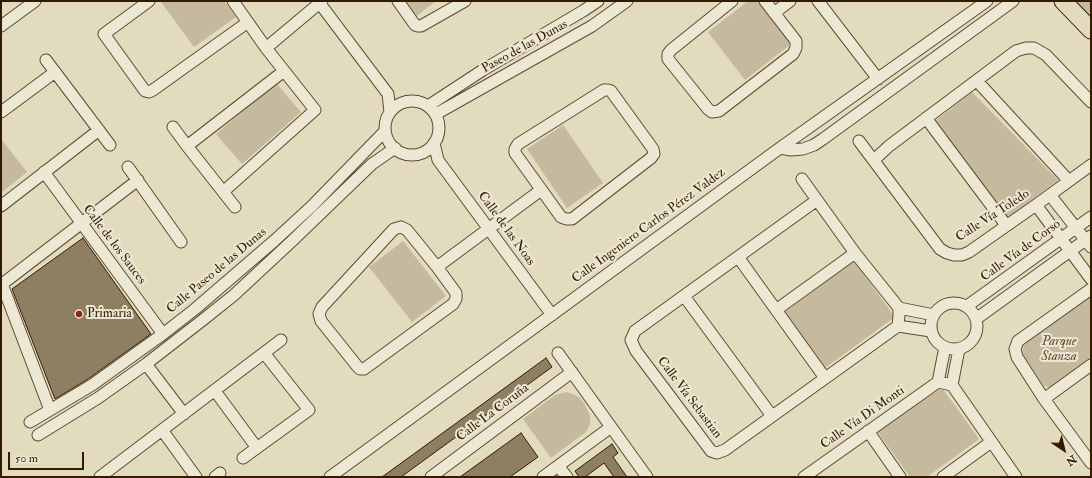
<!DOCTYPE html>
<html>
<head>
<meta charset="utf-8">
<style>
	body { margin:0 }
	#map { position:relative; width:1092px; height:478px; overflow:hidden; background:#e3dbbd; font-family:"IM FELL Double Pica",serif }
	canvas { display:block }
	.frame { position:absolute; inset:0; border:2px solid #321b00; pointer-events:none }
	.north { position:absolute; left:1044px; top:430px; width:40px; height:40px; -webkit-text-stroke:3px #ede8d4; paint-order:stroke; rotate:145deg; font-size:11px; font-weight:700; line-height:16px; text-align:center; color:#321b00 }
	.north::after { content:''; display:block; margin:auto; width:14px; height:18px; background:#321b00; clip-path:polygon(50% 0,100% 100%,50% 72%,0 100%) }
	.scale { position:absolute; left:8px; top:452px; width:76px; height:18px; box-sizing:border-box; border:2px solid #321b00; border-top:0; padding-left:5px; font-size:12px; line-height:14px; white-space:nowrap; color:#321b00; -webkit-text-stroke:3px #ede8d4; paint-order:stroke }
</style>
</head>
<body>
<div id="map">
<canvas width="1092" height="478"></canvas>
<div class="frame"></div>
<div class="north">N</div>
<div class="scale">50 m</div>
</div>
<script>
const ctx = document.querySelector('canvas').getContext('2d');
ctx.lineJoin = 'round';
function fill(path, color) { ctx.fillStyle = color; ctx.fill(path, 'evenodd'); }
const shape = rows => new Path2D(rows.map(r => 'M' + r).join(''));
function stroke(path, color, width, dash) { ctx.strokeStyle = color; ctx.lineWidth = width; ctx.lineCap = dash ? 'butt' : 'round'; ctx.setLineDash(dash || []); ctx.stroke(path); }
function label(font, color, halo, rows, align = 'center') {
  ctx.font = font + ' "IM FELL Double Pica",serif'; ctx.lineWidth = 4; ctx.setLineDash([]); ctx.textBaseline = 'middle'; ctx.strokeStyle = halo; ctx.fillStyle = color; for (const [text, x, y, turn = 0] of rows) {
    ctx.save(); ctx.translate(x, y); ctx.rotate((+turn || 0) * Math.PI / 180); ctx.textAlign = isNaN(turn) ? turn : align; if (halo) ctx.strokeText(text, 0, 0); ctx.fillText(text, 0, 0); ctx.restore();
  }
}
const green = shape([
	[161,1,224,1,236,17,194,47,161,2],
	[401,1,436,1,415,17],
	[748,1,757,1,791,44,745,80,708,32],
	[1071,1,1091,1,1091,21],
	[276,83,301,112,242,164,216,134],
	[972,92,1058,180,1006,219,934,122],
	[563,125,603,183,567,208,527,149],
	[1,139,27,172,1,193],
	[403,241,446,296,412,322,369,267],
	[854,261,895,317,825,368,785,312],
	[1091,294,1091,358,1051,388,1043,385,1022,353,1024,344],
	[942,388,979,439,927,477,910,477,877,431],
	[566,392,573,394,580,398,585,405,590,416,590,424,586,432,551,458,523,419,555,395]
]);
const building = shape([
	[83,238,151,334,88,379,55,399,12,289,83,238],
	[546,358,552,367,401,477,382,477,546,358],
	[521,433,538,457,510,477,460,477,521,433],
	[612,444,618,453,613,457,627,477,614,477,604,463,585,477,579,477,575,471,612,444]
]);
const street = shape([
	[149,1,104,34,145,91,149,92,153,90,248,22],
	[318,1,388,94,390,112],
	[398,1,415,25,418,26,421,26,465,1],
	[732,1,671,50,668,54,668,59,708,109,712,112,719,111,793,54,796,48,796,41,765,1],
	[818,1,878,79],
	[774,13,790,1],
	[1,26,35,1],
	[266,48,322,1],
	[46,60,110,145],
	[977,81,1069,181],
	[604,90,608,90,611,91,653,149,654,154,651,158,572,219,566,219,561,217,515,153,515,149,518,144,604,90],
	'385 128a27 27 0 1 1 54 0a27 27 0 1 1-54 0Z',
	[428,106,483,70,583,11,598,1],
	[1,112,55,72],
	[436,114,592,26,627,1],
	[926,118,1006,225],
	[173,127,187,146,235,207],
	[859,141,940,249,947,253,954,255,962,255,969,252,1036,205,1091,165],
	[434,143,438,160,552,315],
	[187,146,284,71],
	[780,148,791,150,803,149,814,145,823,139,1013,1],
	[874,160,889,146,1016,51,1026,48,1034,48,1046,55,1091,102],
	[128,167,181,242],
	[44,172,163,334],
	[802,179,855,253,899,308,899,315,898,326,725,450,717,453,711,451,636,351,631,340,635,331,817,200],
	[223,192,315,110,266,48,233,1],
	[1050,195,1091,247],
	[1036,205,1091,279],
	[1,206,99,130],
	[401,227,407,230,437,267,456,293,456,299,453,304,364,369,360,369,357,366,321,321,319,314,322,307,394,229,401,227],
	[738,257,825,378],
	[437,267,541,190],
	[2,284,50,410],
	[1,285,138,180],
	[1091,289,1018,341,1015,349,1017,357,1044,399,1091,463],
	[684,296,772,416],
	'931 326a23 23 0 1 1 46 0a23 23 0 1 1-46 0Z',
	[967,306,1091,217],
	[899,308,934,315],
	[776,310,855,253],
	[976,319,1091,236],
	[898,326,931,331],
	[558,353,647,477],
	[146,364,184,414],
	[938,382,945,347],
	[952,385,959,349],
	[215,391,257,448],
	[1044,399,1091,365],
	[30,422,92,385,163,334,195,309,274,241,312,206,385,131],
	[162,430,196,477],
	[868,431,900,477],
	[38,435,98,398,146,364,204,319,234,295,292,241,372,164,395,148],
	[243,458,309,410,264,353],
	[558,466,567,477],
	[100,477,281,340],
	[215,477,220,473],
	[330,477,780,148,987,1],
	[431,477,572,372],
	[543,477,611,427],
	[804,477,938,382,952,385,1016,477],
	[943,477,991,442]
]);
const primary = shape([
	[1063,1,1091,30]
]);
const markers = [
	[79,314,4,"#8f2418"]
];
const streetNames = [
	["Paseo de las Dunas",525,47,-29],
	["Calle Vía Toledo",993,216,-33],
	["Calle Ingeniero Carlos Pérez Valdez",649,226,-36],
	["Calle de las Noas",506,229,54],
	["Calle de los Sauces",114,245,53],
	["Calle Vía de Corso",1021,251,-36],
	["Calle Paseo de las Dunas",217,271,-40],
	["Calle Vía Sebastian",689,398,53],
	["Calle La Coruña",493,413,-37],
	["Calle Vía Di Monti",863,418,-35]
];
const poiNames = [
	["Primaria",87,314]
];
const parkNames = [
	["Parque",1059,342],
	["Stanza",1059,357]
];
fill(green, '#c5ba9d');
fill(building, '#8e7f62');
stroke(building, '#321b00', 1);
stroke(street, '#5e4b2f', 13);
stroke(primary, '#321b00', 19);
stroke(street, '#ede8d4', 11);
stroke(primary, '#e3dbbd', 17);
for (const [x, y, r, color] of markers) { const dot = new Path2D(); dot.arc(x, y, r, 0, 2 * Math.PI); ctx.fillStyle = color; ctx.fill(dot); stroke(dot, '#ede8d4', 1.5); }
label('13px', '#321b00', '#ede8d4', streetNames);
label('13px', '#321b00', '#ede8d4', poiNames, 'left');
label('italic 13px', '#5e4b2f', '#ede8d4', parkNames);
</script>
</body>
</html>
